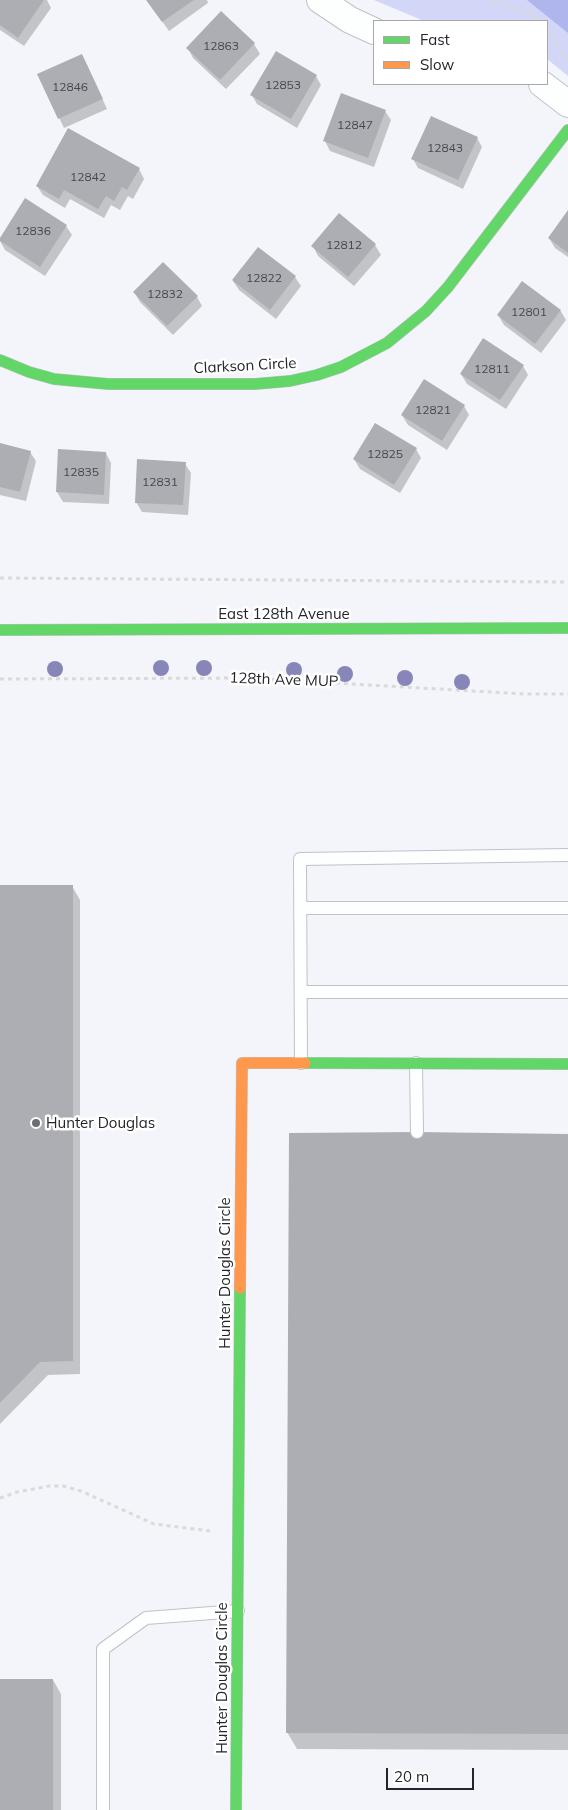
<!DOCTYPE html>
<html>
<head>
<meta charset="utf-8">
<style>
	body { margin:0 }
	#map { position:relative; width:568px; height:1810px; overflow:hidden; background:#f4f5fa; font-family:Mulish,sans-serif }
	canvas { display:block }
	.legend { position:absolute; left:373px; top:20px; width:175px; height:65px; box-sizing:border-box; background:#fff; border:1px solid #a7a8ab; margin:0; padding:6px 9px; list-style:none; font-size:15px; color:#24252c }
	.legend li { display:flex; align-items:center; gap:10px; height:25px }
	.legend b { width:25px; border:1px solid #a7a8ab }
	.scale { position:absolute; left:386px; top:1768px; width:88px; height:22px; box-sizing:border-box; border:2px solid #24252c; border-top:0; padding-left:6px; font-size:15px; line-height:18px; white-space:nowrap; color:#24252c; -webkit-text-stroke:4px #fff; paint-order:stroke }
</style>
</head>
<body>
<div id="map">
<canvas width="568" height="1810"></canvas>
<ul class="legend">
<li><b style="height:6px;background:#63d668"></b>Fast</li>
<li><b style="height:6px;background:#ff974d"></b>Slow</li>
</ul>
<div class="scale">20 m</div>
</div>
<script>
const ctx = document.querySelector('canvas').getContext('2d');
ctx.lineJoin = 'round';
function fill(path, color) { ctx.fillStyle = color; ctx.fill(path, 'evenodd'); }
const shape = rows => new Path2D(rows.map(r => 'M' + r).join(''));
function stroke(path, color, width, dash) { ctx.strokeStyle = color; ctx.lineWidth = width; ctx.lineCap = dash ? 'butt' : 'round'; ctx.setLineDash(dash || []); ctx.stroke(path); }
function label(font, color, halo, rows, align = 'center') {
  ctx.font = font + ' Mulish,sans-serif'; ctx.lineWidth = 5; ctx.setLineDash([]); ctx.textBaseline = 'middle'; ctx.strokeStyle = halo; ctx.fillStyle = color; for (const [text, x, y, turn = 0] of rows) {
    ctx.save(); ctx.translate(x, y); ctx.rotate((+turn || 0) * Math.PI / 180); ctx.textAlign = isNaN(turn) ? turn : align; if (halo) ctx.strokeText(text, 0, 0); ctx.fillText(text, 0, 0); ctx.restore();
  }
}
const green = shape([
	[374,0,568,0,568,76,547,59,547,21,424,21]
]);
const water = shape([
	[527,0,568,0,568,33]
]);
const shadow = shape([
	[0,0,47,0,51,8,24,46,0,30],
	[147,0,207,0,208,3,169,31],
	[221,13,254,44,260,54,226,89,193,58,188,48],
	[87,65,107,109,64,128,39,75],
	[316,76,321,85,297,128,257,104,252,95],
	[385,111,391,120,374,167,330,151,325,141],
	[477,138,482,147,463,189,418,168,413,159],
	[139,169,144,179,133,199,128,196,120,210,111,205,104,218,70,199,65,208,43,195,37,186],
	[568,212,568,257,555,248,549,238],
	[66,226,72,235,45,276,5,250,0,241],
	[375,245,381,255,354,286,318,256,313,246],
	[295,277,301,286,276,319,239,290,233,281],
	[134,292,197,297,202,306,173,335,140,302],
	[560,310,566,320,541,353,504,325,498,315],
	[523,366,528,375,506,409,467,384,461,374],
	[464,406,469,415,447,450,408,425,402,415],
	[0,444,30,452,36,461,26,501,0,495],
	[416,449,421,458,400,493,360,469,354,459],
	[106,453,111,463,109,504,63,502,57,492],
	[185,464,191,473,188,515,142,512,136,502],
	[0,886,72,886,80,900,80,1374,48,1375,0,1424],
	[568,1135,568,1750,297,1749,287,1732],
	[0,1680,53,1680,61,1694,61,1810,0,1810]
]);
const building = shape([
	[0,0,44,0,18,38,0,25],
	[146,0,194,0,162,22],
	[221,11,255,43,220,80,186,48],
	[276,51,317,75,291,119,250,95],
	[82,54,103,99,58,119,37,74],
	[341,93,386,110,368,158,323,141],
	[431,116,478,137,458,180,411,159],
	[68,128,140,168,127,190,122,187,114,201,106,196,98,209,64,190,59,199,36,186],
	[25,198,67,225,40,267,0,241,0,238],
	[568,210,568,253,548,238],
	[339,213,376,244,348,277,311,246],
	[258,247,296,276,270,310,232,280],
	[163,262,198,296,167,326,133,292],
	[522,281,561,310,535,344,497,315],
	[483,338,524,365,500,400,460,374],
	[424,379,465,405,442,441,401,415],
	[375,423,417,448,394,485,353,459],
	[0,443,31,451,20,492,0,487],
	[58,449,106,452,104,495,56,492],
	[137,459,186,462,183,505,135,503],
	[0,885,73,885,73,1361,40,1362,0,1403],
	[417,1132,568,1134,568,1734,286,1733,289,1133],
	[0,1679,53,1679,53,1810,0,1810]
]);
const path = shape([
	[491,0,536,17,539,21],
	[547,32,568,60],
	[0,578,568,582],
	[0,679,248,678,525,694,568,694],
	[0,1498,17,1492,49,1486,63,1486,81,1491,154,1524,210,1531]
]);
const lane = shape([
	[300,908,568,908],
	[301,992,568,992],
	[301,1063,300,859,568,855],
	[416,1063,417,1132],
	[103,1810,103,1649,146,1618,238,1611]
]);
const street = shape([
	[320,0,350,20,374,31],
	[542,84,568,104]
]);
const fast = shape([
	[0,360,29,372,54,379,108,384,255,384,290,381,317,375,341,367,387,343,426,311,448,287,568,130],
	[0,630,568,628],
	[305,1063,568,1064],
	[236,1810,240,1288]
]);
const slow = shape([
	[240,1288,242,1063,305,1063]
]);
const trees = [
	[161,668],
	[204,668],
	[55,669],
	[294,670],
	[345,674],
	[405,678],
	[462,682]
];
const markers = [
	[36,1123,5,"#6d6e74"]
];
const numberNames = [
	["12863",221,46],
	["12853",283,85],
	["12846",70,87],
	["12847",355,125],
	["12843",445,148],
	["12842",88,177],
	["12836",33,231],
	["12812",344,245],
	["12822",264,278],
	["12832",165,294],
	["12801",529,312],
	["12811",492,369],
	["12821",433,410],
	["12825",385,454],
	["12835",81,472],
	["12831",160,482]
];
const streetNames = [
	["Clarkson Circle",245,366,-3],
	["East 128th Avenue",284,614],
	["128th Ave MUP",284,680,2],
	["Hunter Douglas Circle",225,1273,-90],
	["Hunter Douglas Circle",222,1678,-90]
];
const poiNames = [
	["Hunter Douglas",46,1123]
];
fill(green, '#d2d7f8');
fill(water, '#afb5ed');
fill(shadow, '#0003');
fill(building, '#adaeb4');
stroke(lane, '#c1c2c8', 14);
stroke(street, '#c1c2c8', 28);
stroke(fast, '#c1c2c8', 12);
stroke(slow, '#c1c2c8', 12);
stroke(path, '#dadadb', 3, [4, 4]);
stroke(lane, '#fdfefe', 12);
stroke(street, '#fdfefe', 26);
stroke(fast, '#63d668', 11);
stroke(slow, '#ff974d', 11);
ctx.fillStyle = '#8886b9';
for (const [x, y] of trees) { ctx.beginPath(); ctx.arc(x, y, 8, 0, 2 * Math.PI); ctx.fill(); }
for (const [x, y, r, color] of markers) { const dot = new Path2D(); dot.arc(x, y, r, 0, 2 * Math.PI); ctx.fillStyle = color; ctx.fill(dot); stroke(dot, '#fff', 2); }
label('12px', '#46474e', null, numberNames);
label('15px', '#24252c', '#fff', streetNames);
label('15px', '#24252c', '#fff', poiNames, 'left');
</script>
</body>
</html>
